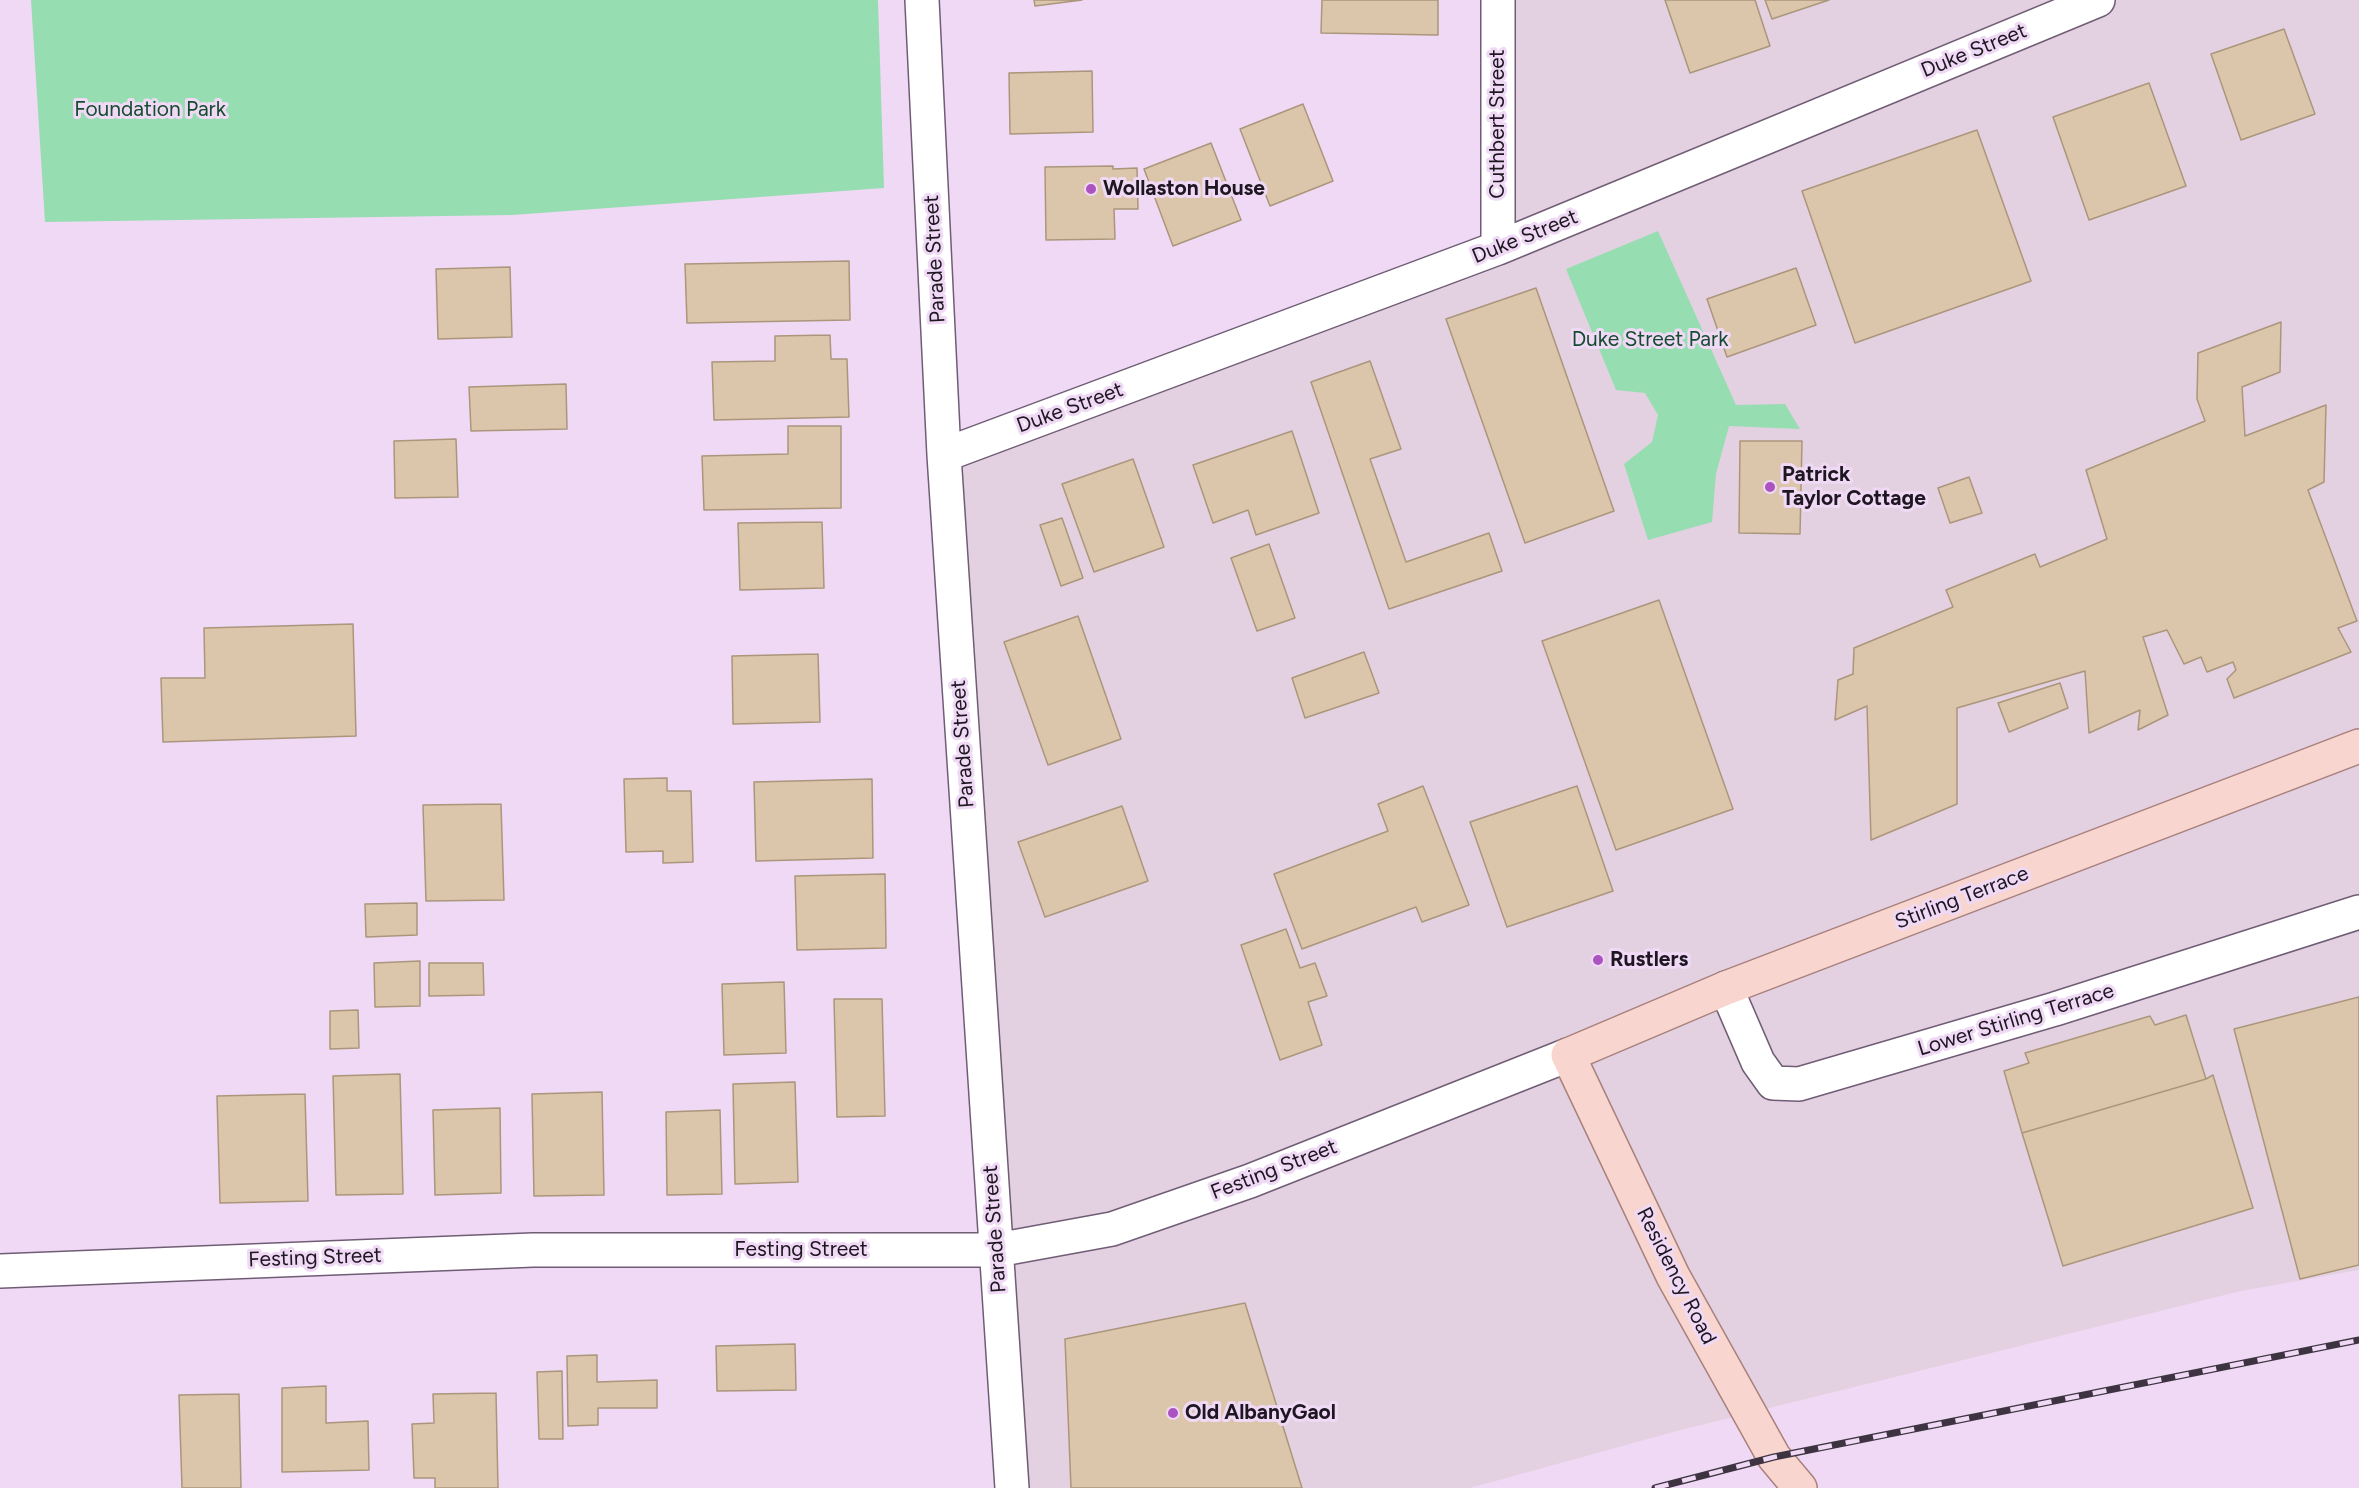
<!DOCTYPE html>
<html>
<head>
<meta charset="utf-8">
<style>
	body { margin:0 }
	canvas { display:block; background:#efd9f5 }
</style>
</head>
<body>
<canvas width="2359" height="1488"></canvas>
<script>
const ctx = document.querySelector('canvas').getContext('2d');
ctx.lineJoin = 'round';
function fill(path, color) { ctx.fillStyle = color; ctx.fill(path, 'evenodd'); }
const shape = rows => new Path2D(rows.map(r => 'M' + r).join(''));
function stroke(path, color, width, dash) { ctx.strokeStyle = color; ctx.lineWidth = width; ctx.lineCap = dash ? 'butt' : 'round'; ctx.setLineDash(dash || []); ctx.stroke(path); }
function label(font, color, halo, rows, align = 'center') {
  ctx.font = font + ' Figtree,sans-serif'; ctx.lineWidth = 6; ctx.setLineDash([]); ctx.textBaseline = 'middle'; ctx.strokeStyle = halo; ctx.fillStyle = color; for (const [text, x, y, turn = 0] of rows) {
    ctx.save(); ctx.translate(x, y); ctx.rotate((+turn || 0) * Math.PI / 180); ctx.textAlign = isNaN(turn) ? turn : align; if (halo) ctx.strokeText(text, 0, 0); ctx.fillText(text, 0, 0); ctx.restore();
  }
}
const commercial = shape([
	[1498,0,2359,0,2359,1270,2241,1291,1677,1431,1470,1488,1012,1488,944,455,1498,248]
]);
const green = shape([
	[31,0,878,0,884,188,512,215,45,222],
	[1658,231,1736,405,1785,404,1800,429,1729,426,1716,474,1712,522,1648,540,1624,464,1652,442,1658,415,1645,393,1616,390,1566,269]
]);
const building = shape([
	[1034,0,1082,0,1035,6,1034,0],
	[1322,0,1438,0,1438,35,1321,33,1322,0],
	[1665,0,1755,0,1770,46,1690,73,1665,0],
	[1765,0,1829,0,1772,19,1765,0],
	[2284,29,2315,114,2241,140,2211,54,2284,29],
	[1092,71,1093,132,1010,134,1009,73,1092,71],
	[2149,83,2186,186,2089,220,2053,117,2149,83],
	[1303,104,1333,181,1270,206,1240,129,1303,104],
	[1977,130,2031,281,1855,343,1802,191,1977,130],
	[1211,143,1241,220,1173,246,1144,169,1211,143],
	[1113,166,1113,169,1137,168,1138,209,1114,209,1115,239,1046,240,1045,167,1113,166],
	[849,261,850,320,687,323,685,264,849,261],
	[510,267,512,337,438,339,436,269,510,267],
	[1796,268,1816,325,1727,357,1707,299,1796,268],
	[1536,288,1614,511,1525,543,1446,319,1536,288],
	[2281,322,2280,372,2242,387,2245,436,2326,405,2324,482,2308,490,2357,621,2338,628,2351,652,2234,698,2227,679,2236,670,2233,662,2207,672,2201,657,2184,664,2167,630,2143,637,2168,715,2138,730,2140,710,2089,733,2085,671,1957,708,1957,804,1871,840,1867,706,1835,720,1838,680,1853,674,1854,648,1953,607,1946,590,2035,554,2040,567,2107,539,2086,470,2205,421,2197,399,2198,353,2281,322],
	[830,335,831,359,847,359,849,417,714,420,712,362,775,361,775,336,830,335],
	[1370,361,1401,449,1370,459,1406,562,1489,533,1502,571,1389,609,1311,382,1370,361],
	[566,384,567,429,471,431,469,387,566,384],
	[788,426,841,426,841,508,704,510,702,456,788,454,788,426],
	[1292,431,1319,513,1256,535,1248,510,1213,523,1193,465,1292,431],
	[456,439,458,497,395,498,394,441,456,439],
	[1740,441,1802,441,1800,534,1739,533,1740,441],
	[1133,459,1164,547,1094,572,1062,484,1133,459],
	[1969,477,1982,513,1950,523,1938,488,1969,477],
	[1062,518,1083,578,1061,586,1040,525,1062,518],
	[822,522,824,588,740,590,738,523,822,522],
	[1269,544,1295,618,1257,631,1231,558,1269,544],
	[1659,600,1733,809,1616,850,1542,641,1659,600],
	[1078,616,1121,739,1048,765,1004,642,1078,616],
	[353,624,356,736,163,742,161,678,205,678,204,628,353,624],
	[1364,652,1379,693,1305,718,1292,678,1364,652],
	[818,654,820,722,733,724,732,656,818,654],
	[2060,683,2068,708,2009,732,1998,703,2060,683],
	[667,778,667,791,691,791,693,862,663,863,663,851,626,852,624,779,667,778],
	[872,779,873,858,756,861,754,782,872,779],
	[1423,786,1469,905,1422,922,1416,907,1302,949,1274,874,1388,831,1378,804,1423,786],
	[1577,786,1613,891,1507,927,1470,822,1577,786],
	[501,804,504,900,426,901,423,805,501,804],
	[1122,806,1148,881,1045,917,1018,842,1122,806],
	[885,874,886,948,797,950,795,876,885,874],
	[417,903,417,935,366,937,365,904,417,903],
	[1286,929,1300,968,1315,963,1327,996,1308,1002,1322,1045,1280,1060,1241,945,1286,929],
	[420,961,420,1006,375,1007,374,963,420,961],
	[429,963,483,963,484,995,429,996,429,963],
	[784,982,786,1053,724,1055,722,984,784,982],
	[2359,997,2359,1265,2300,1279,2234,1029,2359,997],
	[834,999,882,999,885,1116,837,1117,834,999],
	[358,1010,359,1048,330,1049,330,1011,358,1010],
	[2186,1015,2206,1079,2022,1133,2004,1071,2029,1063,2025,1053,2150,1016,2155,1025,2186,1015],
	[400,1074,403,1194,336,1195,333,1076,400,1074],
	[2213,1075,2253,1208,2063,1266,2022,1133,2206,1079,2213,1075],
	[795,1082,798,1182,735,1184,733,1084,795,1082],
	[602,1092,604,1195,534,1196,532,1094,602,1092],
	[305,1094,308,1201,220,1203,217,1096,305,1094],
	[500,1108,501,1193,435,1195,433,1110,500,1108],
	[720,1110,722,1194,667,1195,666,1112,720,1110],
	[1245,1303,1302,1488,1071,1488,1065,1339,1245,1303],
	[795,1344,796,1390,717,1391,716,1346,795,1344],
	[597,1355,597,1382,657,1380,657,1408,598,1408,598,1425,568,1426,567,1356,597,1355],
	[562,1371,563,1439,539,1439,537,1372,562,1371],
	[326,1386,326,1423,368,1421,369,1470,282,1472,282,1388,326,1386],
	[496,1393,498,1488,435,1488,435,1478,414,1478,412,1424,434,1423,433,1394,496,1393],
	[239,1394,241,1488,182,1488,179,1395,239,1394]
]);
const minor = shape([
	[922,0,944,455,1012,1488],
	[1498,0,1498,248],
	[944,455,1498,248,2098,0],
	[1726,988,1758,1062,1773,1083,1799,1084,2055,1009,2359,912],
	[0,1271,533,1250,997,1250,1112,1229,1250,1181,1568,1055]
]);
const major = shape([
	[1800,1488,1774,1457,1673,1276,1568,1055,1726,988,2359,746]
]);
const rail = shape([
	[1655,1488,1774,1457,2359,1340]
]);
const markers = [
	[1091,189,6,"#ab53c0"],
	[1770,487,6,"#ab53c0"],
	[1598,960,6,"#ab53c0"],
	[1173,1413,6,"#ab53c0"]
];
const streetNames = [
	["Duke Street",1974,51,-22],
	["Cuthbert Street",1498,124,-90],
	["Duke Street",1525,237,-22],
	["Parade Street",935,259,-93],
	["Duke Street",1070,408,-20],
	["Parade Street",963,744,-94],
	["Stirling Terrace",1962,898,-21],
	["Lower Stirling Terrace",2016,1020,-17],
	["Festing Street",1274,1170,-21],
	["Parade Street",995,1229,-94],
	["Festing Street",801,1250],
	["Festing Street",315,1258,-2],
	["Residency Road",1676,1276,63]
];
const parkNames = [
	["Foundation Park",150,110],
	["Duke Street Park",1650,340]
];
const poiNames = [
	["Wollaston House",1103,189],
	["Patrick",1782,475],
	["Taylor Cottage",1782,499],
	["Rustlers",1610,960],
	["Old AlbanyGaol",1185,1413]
];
fill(commercial, '#e3d1e2');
fill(green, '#96ddb1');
fill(building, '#dcc6ab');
stroke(building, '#ab967c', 1.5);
stroke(minor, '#705d75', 36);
stroke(major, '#a8807c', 36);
stroke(minor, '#fff', 33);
stroke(major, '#f8d5ce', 33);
stroke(rail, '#3e3441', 7);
stroke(rail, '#efd9f5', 4.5, [14]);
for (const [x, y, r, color] of markers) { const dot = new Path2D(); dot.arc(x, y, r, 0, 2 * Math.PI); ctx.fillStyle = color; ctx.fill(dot); stroke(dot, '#efd9f5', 2); }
label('21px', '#1e1620', '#efd9f5', streetNames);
label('21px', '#154b2f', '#efd9f5', parkNames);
label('bold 21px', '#1e1620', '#efd9f5', poiNames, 'left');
</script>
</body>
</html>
